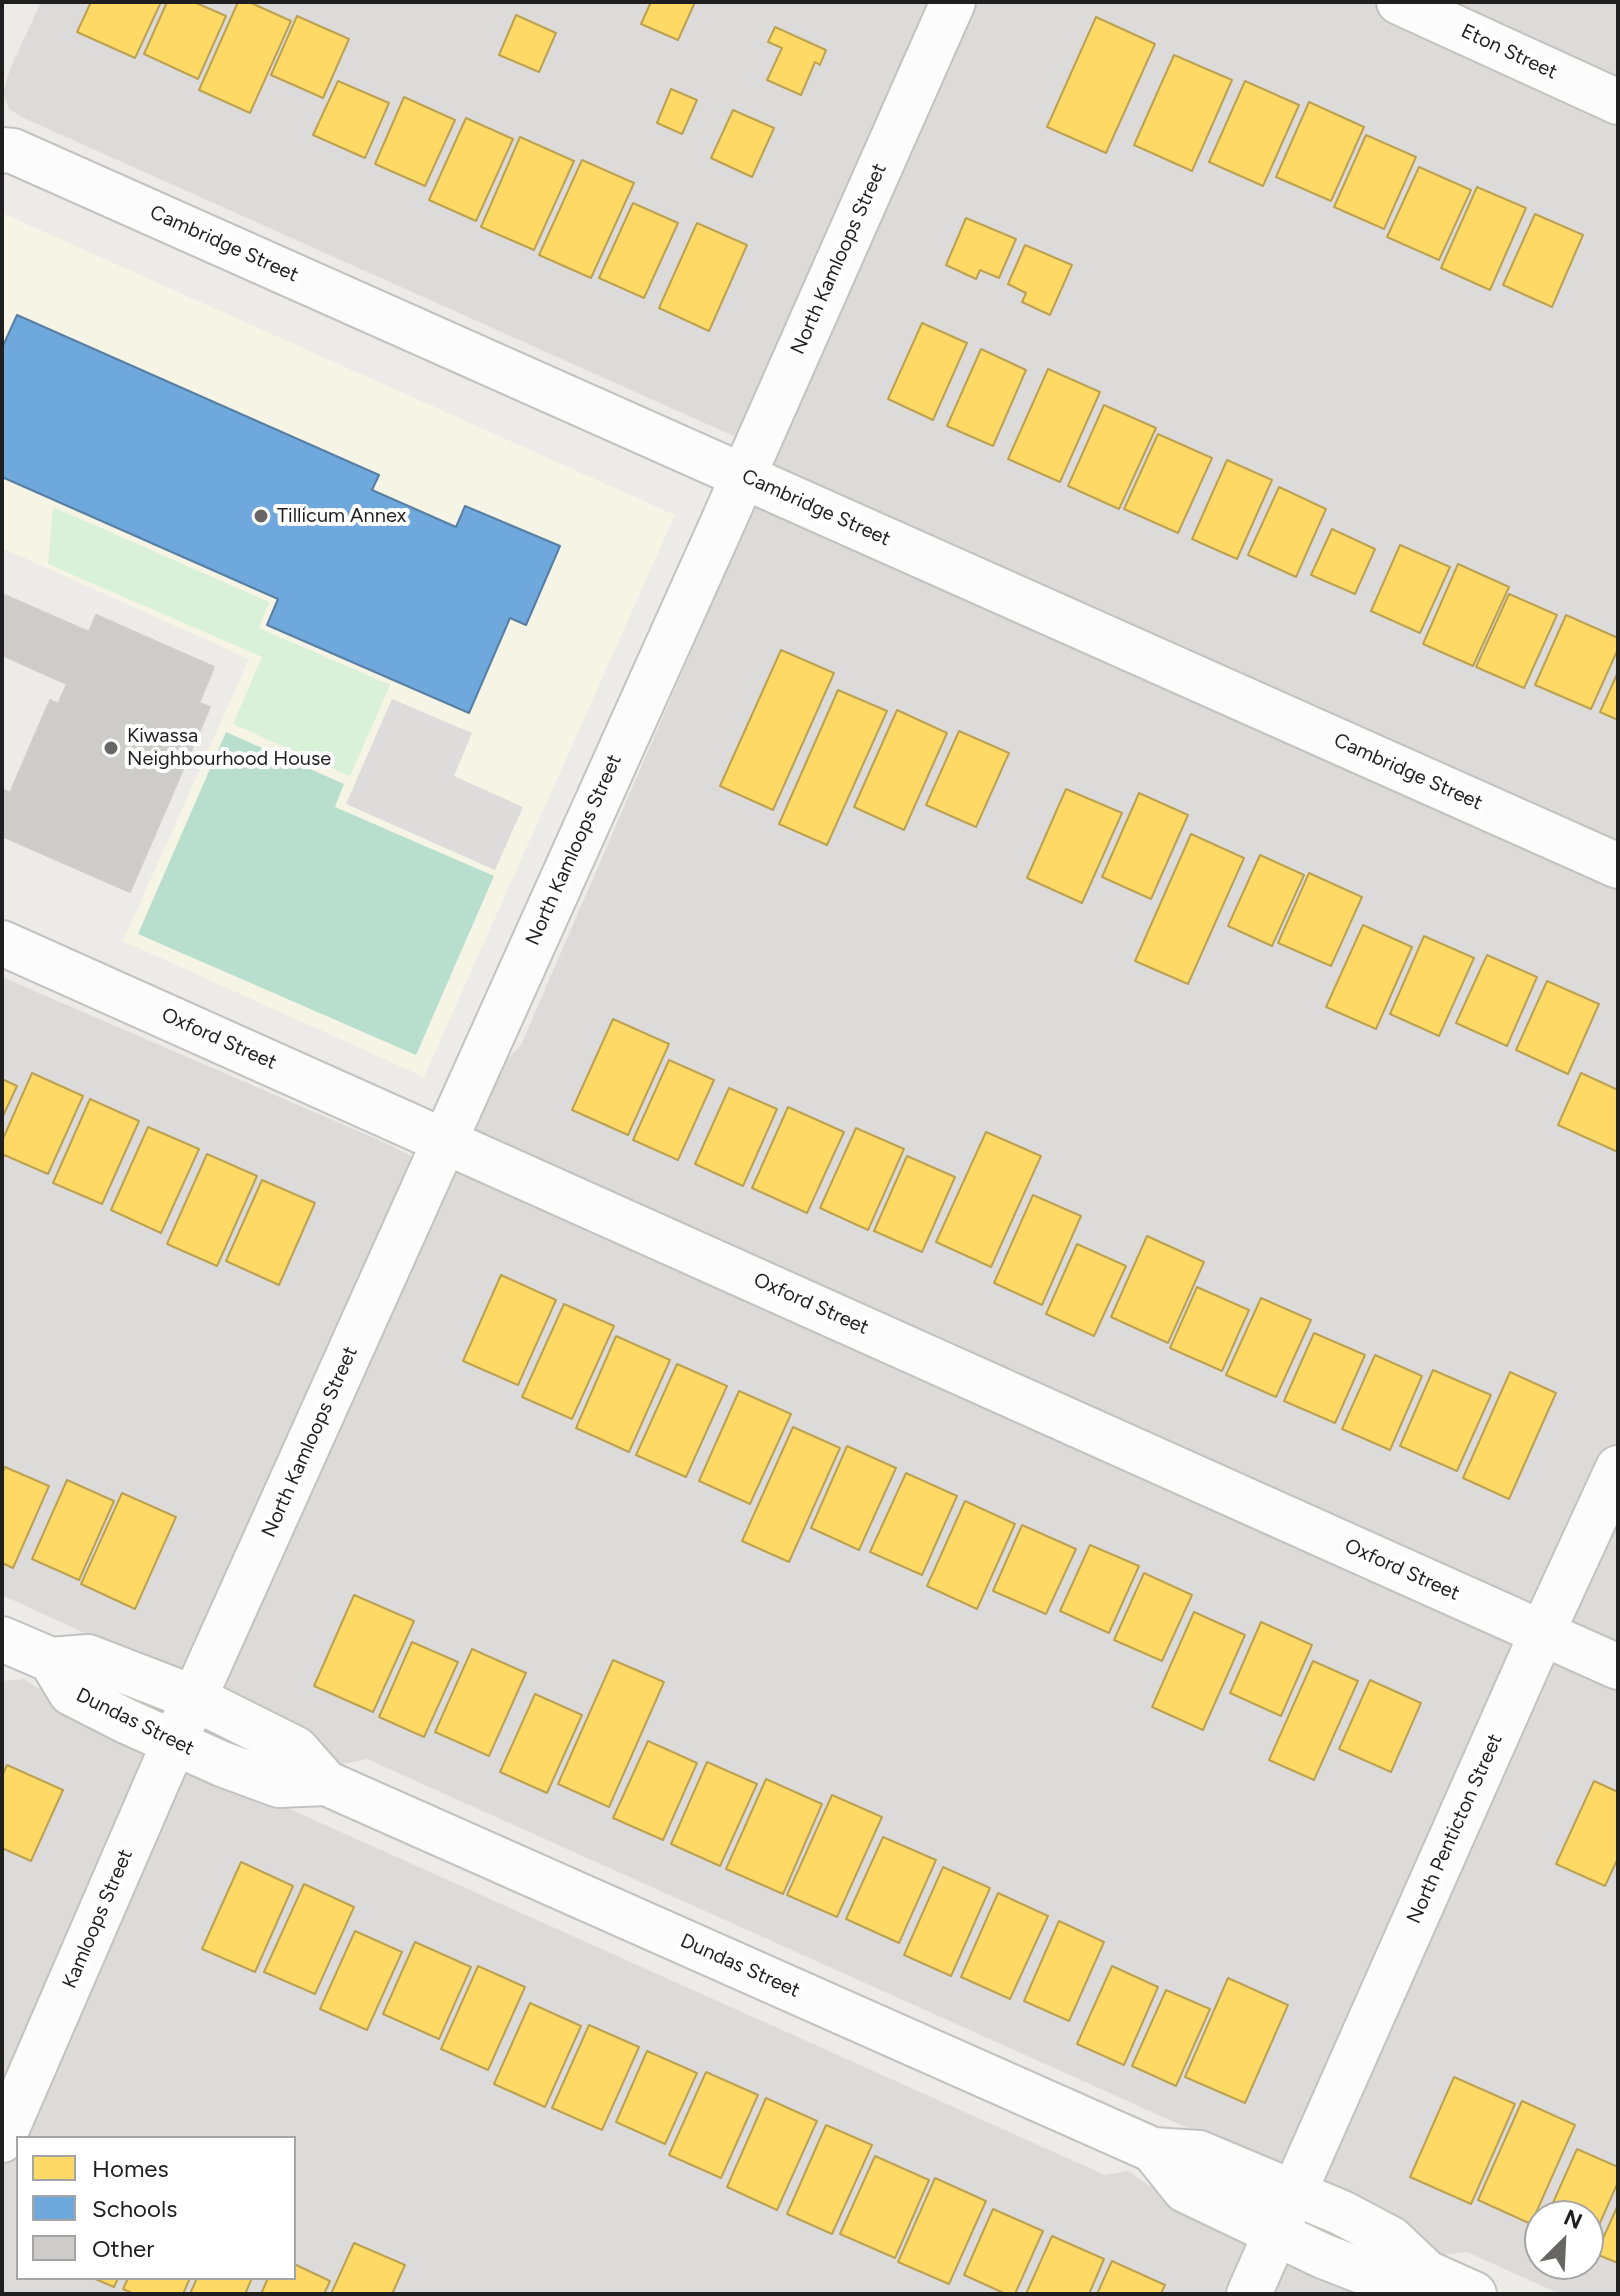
<!DOCTYPE html>
<html>
<head>
<meta charset="utf-8">
<style>
	body { margin:0 }
	#map { position:relative; width:1620px; height:2296px; overflow:hidden; background:#edebe8; font-family:Figtree,sans-serif }
	canvas { display:block }
	.frame { position:absolute; inset:0; border:4px solid #1f1f1f; pointer-events:none }
	.legend { position:absolute; left:16px; top:2136px; width:280px; height:144px; box-sizing:border-box; background:#fff; border:2px solid #a5a5a5; margin:0; padding:10px 14px; list-style:none; font-size:24px; color:#1f1f1f }
	.legend li { display:flex; align-items:center; gap:16px; height:40px }
	.legend b { width:40px; border:2px solid #a5a5a5 }
	.north { position:absolute; left:1524px; top:2200px; width:80px; height:80px; box-sizing:border-box; background:#fff; border:2px solid #a5a5a5; border-radius:50%; rotate:24deg; font-size:22px; font-weight:700; line-height:32px; text-align:center; color:#1f1f1f }
	.north::after { content:''; display:block; margin:auto; width:28px; height:36px; background:#676665; clip-path:polygon(50% 0,100% 100%,50% 72%,0 100%) }
</style>
</head>
<body>
<div id="map">
<canvas width="1620" height="2296"></canvas>
<div class="frame"></div>
<ul class="legend">
<li><b style="height:22px;background:#ffd966"></b>Homes</li>
<li><b style="height:22px;background:#6fa8dc"></b>Schools</li>
<li><b style="height:22px;background:#ceccc9"></b>Other</li>
</ul>
<div class="north">N</div>
</div>
<script>
const ctx = document.querySelector('canvas').getContext('2d');
ctx.lineJoin = 'round';
function fill(path, color) { ctx.fillStyle = color; ctx.fill(path, 'evenodd'); }
const shape = rows => new Path2D(rows.map(r => 'M' + r).join(''));
function stroke(path, color, width, dash) { ctx.strokeStyle = color; ctx.lineWidth = width; ctx.lineCap = dash ? 'butt' : 'round'; ctx.setLineDash(dash || []); ctx.stroke(path); }
function label(font, color, halo, rows, align = 'center') {
  ctx.font = font + ' Figtree,sans-serif'; ctx.lineWidth = 8; ctx.setLineDash([]); ctx.textBaseline = 'middle'; ctx.strokeStyle = halo; ctx.fillStyle = color; for (const [text, x, y, turn = 0] of rows) {
    ctx.save(); ctx.translate(x, y); ctx.rotate((+turn || 0) * Math.PI / 180); ctx.textAlign = isNaN(turn) ? turn : align; if (halo) ctx.strokeText(text, 0, 0); ctx.fillText(text, 0, 0); ctx.restore();
  }
}
const residential = shape([
	[41,2,1618,2,1618,2294,1560,2294,1467,2252,1442,2255,1397,2225,1243,2153,367,1759,342,1764,291,1729,252,1710,2,1595,2,977,379,1140,454,1177,504,1062,521,1045,776,455,26,119,10,110,3,94,10,69],
	[1540,2216,1588,2216,1588,2264,1540,2264],
	[24,1679,78,1714,1105,2175,1128,2171,1184,2209,1372,2294,2,2294,2,1681],
	[18,2138,294,2138,294,2278,18,2278]
]);
const education = shape([
	[2,213,675,515,424,1077,123,941,249,659,2,548]
]);
const park = shape([
	[53,507,269,602,259,628,390,685,350,776,233,724,262,657,48,564]
]);
const pitch = shape([
	[226,732,344,784,335,807,494,876,416,1055,138,934]
]);
const parking = shape([
	[392,699,472,733,454,776,523,807,495,870,346,804]
]);
const homes = shape([
	[91,2,161,2,135,58,77,32,91,2],
	[167,2,194,2,226,16,198,79,144,54,167,2],
	[238,2,249,2,291,21,250,113,199,90,238,2],
	[651,2,695,2,678,40,641,24,651,2],
	[516,15,556,33,539,72,499,55,516,15],
	[297,16,349,39,323,98,271,75,297,16],
	[1096,17,1155,44,1106,153,1047,127,1096,17],
	[775,27,826,50,820,65,815,62,801,95,767,80,782,48,768,42,775,27],
	[1174,55,1232,80,1192,171,1134,145,1174,55],
	[338,81,389,103,365,158,313,135,338,81],
	[1245,81,1299,105,1263,186,1209,162,1245,81],
	[671,89,697,100,682,134,657,123,671,89],
	[404,97,455,120,425,186,375,164,404,97],
	[1309,102,1364,127,1331,201,1276,177,1309,102],
	[733,110,774,128,752,177,711,158,733,110],
	[466,118,513,139,476,221,429,200,466,118],
	[1366,135,1416,157,1384,229,1334,207,1366,135],
	[520,137,574,161,534,250,481,227,520,137],
	[582,160,634,183,591,278,539,255,582,160],
	[1419,167,1471,190,1439,260,1387,237,1419,167],
	[1477,187,1526,208,1490,290,1441,268,1477,187],
	[633,203,678,223,644,298,599,278,633,203],
	[1535,214,1583,235,1552,307,1503,285,1535,214],
	[966,218,1016,239,999,278,980,270,976,279,946,265,966,218],
	[697,223,747,245,709,331,659,308,697,223],
	[1025,245,1072,265,1050,315,1022,302,1026,293,1008,284,1025,245],
	[922,323,967,343,933,420,888,399,922,323],
	[981,349,1026,370,993,446,947,426,981,349],
	[1048,369,1100,392,1060,482,1008,459,1048,369],
	[1104,405,1156,428,1119,509,1068,486,1104,405],
	[1158,434,1212,458,1178,533,1124,509,1158,434],
	[1227,460,1272,480,1237,559,1192,539,1227,460],
	[1279,487,1326,509,1296,577,1248,555,1279,487],
	[1332,529,1375,549,1355,594,1311,575,1332,529],
	[1400,545,1450,567,1420,633,1371,611,1400,545],
	[1458,564,1509,587,1473,666,1423,644,1458,564],
	[1509,594,1557,615,1524,688,1476,667,1509,594],
	[1566,615,1618,638,1618,649,1591,709,1535,685,1566,615],
	[781,650,834,673,773,810,720,786,781,650],
	[1618,672,1618,720,1600,712,1618,672],
	[838,690,887,711,827,845,779,824,838,690],
	[897,710,947,733,904,830,854,807,897,710],
	[959,731,1009,753,976,827,926,805,959,731],
	[1066,789,1122,813,1082,903,1027,878,1066,789],
	[1139,793,1188,815,1151,899,1102,877,1139,793],
	[1191,834,1244,858,1188,984,1135,961,1191,834],
	[1260,855,1304,875,1272,946,1228,926,1260,855],
	[1309,873,1362,897,1331,966,1278,943,1309,873],
	[1363,925,1412,947,1376,1029,1326,1007,1363,925],
	[1424,936,1474,958,1439,1036,1390,1014,1424,936],
	[1487,955,1537,977,1507,1046,1456,1023,1487,955],
	[1547,981,1599,1004,1568,1074,1516,1050,1547,981],
	[613,1019,669,1044,628,1135,572,1110,613,1019],
	[669,1060,714,1080,678,1160,633,1140,669,1060],
	[32,1073,83,1096,48,1174,2,1154,2,1141,32,1073],
	[1581,1073,1618,1090,1618,1152,1558,1125,1581,1073],
	[2,1079,17,1086,2,1118,2,1079],
	[729,1088,777,1109,743,1186,695,1164,729,1088],
	[90,1099,139,1121,102,1204,53,1183,90,1099],
	[788,1107,844,1132,807,1213,752,1188,788,1107],
	[148,1127,199,1149,161,1233,111,1210,148,1127],
	[856,1128,904,1149,868,1230,820,1208,856,1128],
	[986,1132,1041,1156,991,1267,936,1242,986,1132],
	[207,1154,257,1176,217,1266,167,1244,207,1154],
	[907,1156,955,1177,922,1252,874,1231,907,1156],
	[262,1180,315,1203,279,1285,226,1261,262,1180],
	[1033,1195,1081,1216,1042,1305,994,1283,1033,1195],
	[1147,1236,1204,1262,1168,1343,1111,1317,1147,1236],
	[1077,1244,1126,1266,1094,1336,1046,1314,1077,1244],
	[501,1275,556,1300,518,1385,463,1361,501,1275],
	[1197,1287,1249,1310,1222,1371,1170,1348,1197,1287],
	[1261,1298,1311,1320,1276,1397,1226,1375,1261,1298],
	[564,1304,614,1326,572,1419,522,1397,564,1304],
	[1314,1333,1365,1355,1335,1423,1284,1401,1314,1333],
	[616,1336,670,1360,629,1452,576,1428,616,1336],
	[1375,1355,1422,1376,1390,1450,1342,1429,1375,1355],
	[677,1364,727,1386,686,1477,636,1455,677,1364],
	[1433,1370,1491,1395,1457,1471,1400,1446,1433,1370],
	[1510,1372,1556,1393,1509,1499,1463,1478,1510,1372],
	[739,1391,791,1414,750,1504,699,1481,739,1391],
	[793,1427,840,1448,789,1562,742,1541,793,1427],
	[847,1446,896,1468,859,1550,811,1528,847,1446],
	[5,1467,49,1486,13,1568,2,1563,2,1473,5,1467],
	[906,1473,957,1496,922,1575,870,1552,906,1473],
	[67,1480,114,1501,79,1580,32,1559,67,1480],
	[122,1493,176,1517,135,1609,81,1584,122,1493],
	[965,1501,1015,1524,977,1609,927,1586,965,1501],
	[1022,1525,1076,1549,1046,1614,993,1591,1022,1525],
	[1090,1545,1139,1566,1109,1633,1060,1611,1090,1545],
	[1144,1573,1192,1595,1162,1661,1114,1640,1144,1573],
	[354,1595,414,1621,373,1712,314,1686,354,1595],
	[1194,1612,1245,1635,1203,1730,1152,1707,1194,1612],
	[1261,1622,1312,1645,1281,1716,1230,1693,1261,1622],
	[412,1642,458,1662,424,1737,379,1717,412,1642],
	[472,1649,526,1673,489,1756,435,1732,472,1649],
	[613,1660,664,1682,609,1807,558,1784,613,1660],
	[1313,1661,1358,1681,1314,1780,1269,1760,1313,1661],
	[1370,1680,1421,1703,1391,1772,1339,1749,1370,1680],
	[535,1694,582,1715,547,1793,500,1772,535,1694],
	[648,1741,697,1763,663,1840,613,1818,648,1741],
	[707,1762,757,1784,720,1866,671,1844,707,1762],
	[7,1765,63,1790,31,1861,2,1848,2,1776,7,1765],
	[766,1779,822,1804,783,1894,726,1869,766,1779],
	[1594,1781,1618,1792,1618,1858,1605,1886,1556,1864,1594,1781],
	[832,1795,882,1817,837,1917,787,1895,832,1795],
	[883,1837,936,1860,899,1943,846,1919,883,1837],
	[241,1862,293,1886,255,1972,202,1949,241,1862],
	[943,1867,990,1888,951,1976,904,1955,943,1867],
	[304,1884,354,1907,315,1994,264,1972,304,1884],
	[998,1893,1048,1916,1010,1999,961,1977,998,1893],
	[1059,1921,1104,1942,1069,2021,1024,2001,1059,1921],
	[355,1931,402,1952,367,2030,320,2009,355,1931],
	[415,1942,471,1967,439,2039,383,2014,415,1942],
	[478,1966,525,1987,488,2070,441,2049,478,1966],
	[1112,1966,1158,1987,1124,2065,1077,2044,1112,1966],
	[1228,1978,1288,2005,1245,2103,1185,2077,1228,1978],
	[1166,1990,1210,2009,1176,2086,1132,2066,1166,1990],
	[530,2003,581,2026,545,2107,494,2084,530,2003],
	[589,2025,639,2047,602,2130,552,2108,589,2025],
	[647,2051,697,2073,665,2144,616,2122,647,2051],
	[706,2072,758,2095,721,2178,669,2155,706,2072],
	[1454,2077,1515,2104,1471,2204,1410,2177,1454,2077],
	[766,2098,817,2121,777,2210,727,2187,766,2098],
	[1522,2101,1575,2125,1531,2224,1478,2200,1522,2101],
	[826,2125,872,2145,832,2234,787,2214,826,2125],
	[1577,2149,1618,2167,1618,2182,1588,2250,1588,2216,1547,2216,1577,2149],
	[875,2156,929,2180,895,2258,840,2234,875,2156],
	[935,2178,986,2201,949,2284,898,2262,935,2178],
	[1618,2205,1618,2263,1596,2254,1618,2205],
	[993,2209,1043,2231,1015,2294,1006,2294,964,2275,993,2209],
	[1052,2236,1104,2259,1089,2294,1026,2294,1052,2236],
	[354,2243,405,2265,392,2294,331,2294,354,2243],
	[1112,2261,1165,2285,1161,2294,1097,2294,1112,2261],
	[294,2264,330,2281,324,2294,261,2294,268,2278,294,2278,294,2264],
	[93,2278,118,2278,114,2287,93,2278],
	[128,2278,190,2278,183,2294,134,2294,123,2289,128,2278],
	[197,2278,252,2278,245,2294,190,2294,197,2278]
]);
const schools = shape([
	[17,315,379,475,372,490,456,527,465,506,560,546,526,625,510,618,469,713,267,625,278,599,2,477,2,348,17,315]
]);
const building = shape([
	[2,594,89,632,96,615,214,667,199,703,210,707,130,892,2,836,2,789,10,793,50,700,58,704,67,684,2,655,2,594]
]);
const minor = shape([
	[1399,2,1618,102],
	[2,150,13,151,1618,866],
	[2,943,1618,1667],
	[2,1639,51,1660,88,1657,194,1698,296,1749,326,1783,1153,2150,1199,2153,1342,2213,1391,2239,1427,2273,1474,2294],
	[51,1660,71,1693,126,1721,222,1764,279,1785,326,1783],
	[2,2140,174,1743,719,531,953,2],
	[1153,2150,1185,2190,1323,2256,1377,2277,1427,2273],
	[1249,2294,1542,1633,1618,1468]
]);
const markers = [
	[261,516,8,"#676665"],
	[111,748,8,"#676665"]
];
const streetNames = [
	["Eton Street",1509,52,25],
	["Cambridge Street",224,244,24],
	["North Kamloops Street",839,259,-66],
	["Cambridge Street",816,508,24],
	["Cambridge Street",1408,772,24],
	["North Kamloops Street",574,850,-66],
	["Oxford Street",219,1039,24],
	["Oxford Street",811,1304,24],
	["North Kamloops Street",310,1442,-66],
	["Oxford Street",1402,1570,24],
	["Dundas Street",135,1722,26],
	["North Penticton Street",1455,1829,-66],
	["Kamloops Street",98,1919,-67],
	["Dundas Street",740,1966,24]
];
const poiNames = [
	["Tillicum Annex",277,516],
	["Kiwassa",127,736],
	["Neighbourhood House",127,759]
];
fill(residential, '#dcdbd9');
fill(education, '#f5f4e5');
fill(park, '#d9f0d9');
fill(pitch, '#b8dfce');
fill(parking, '#dddcdb');
fill(homes, '#ffd966');
stroke(homes, '#bca151', 2);
fill(schools, '#6fa8dc');
stroke(schools, '#577fa3', 2);
fill(building, '#ceccc9');
stroke(building, '#d0cdca', 2);
stroke(minor, '#c3c2c0', 48);
stroke(minor, '#fcfcfc', 44);
for (const [x, y, r, color] of markers) { const dot = new Path2D(); dot.arc(x, y, r, 0, 2 * Math.PI); ctx.fillStyle = color; ctx.fill(dot); stroke(dot, '#fff', 3); }
label('20px', '#1f1f1f', '#fff', streetNames);
label('20px', '#1f1f1f', '#fff', poiNames, 'left');
</script>
</body>
</html>
